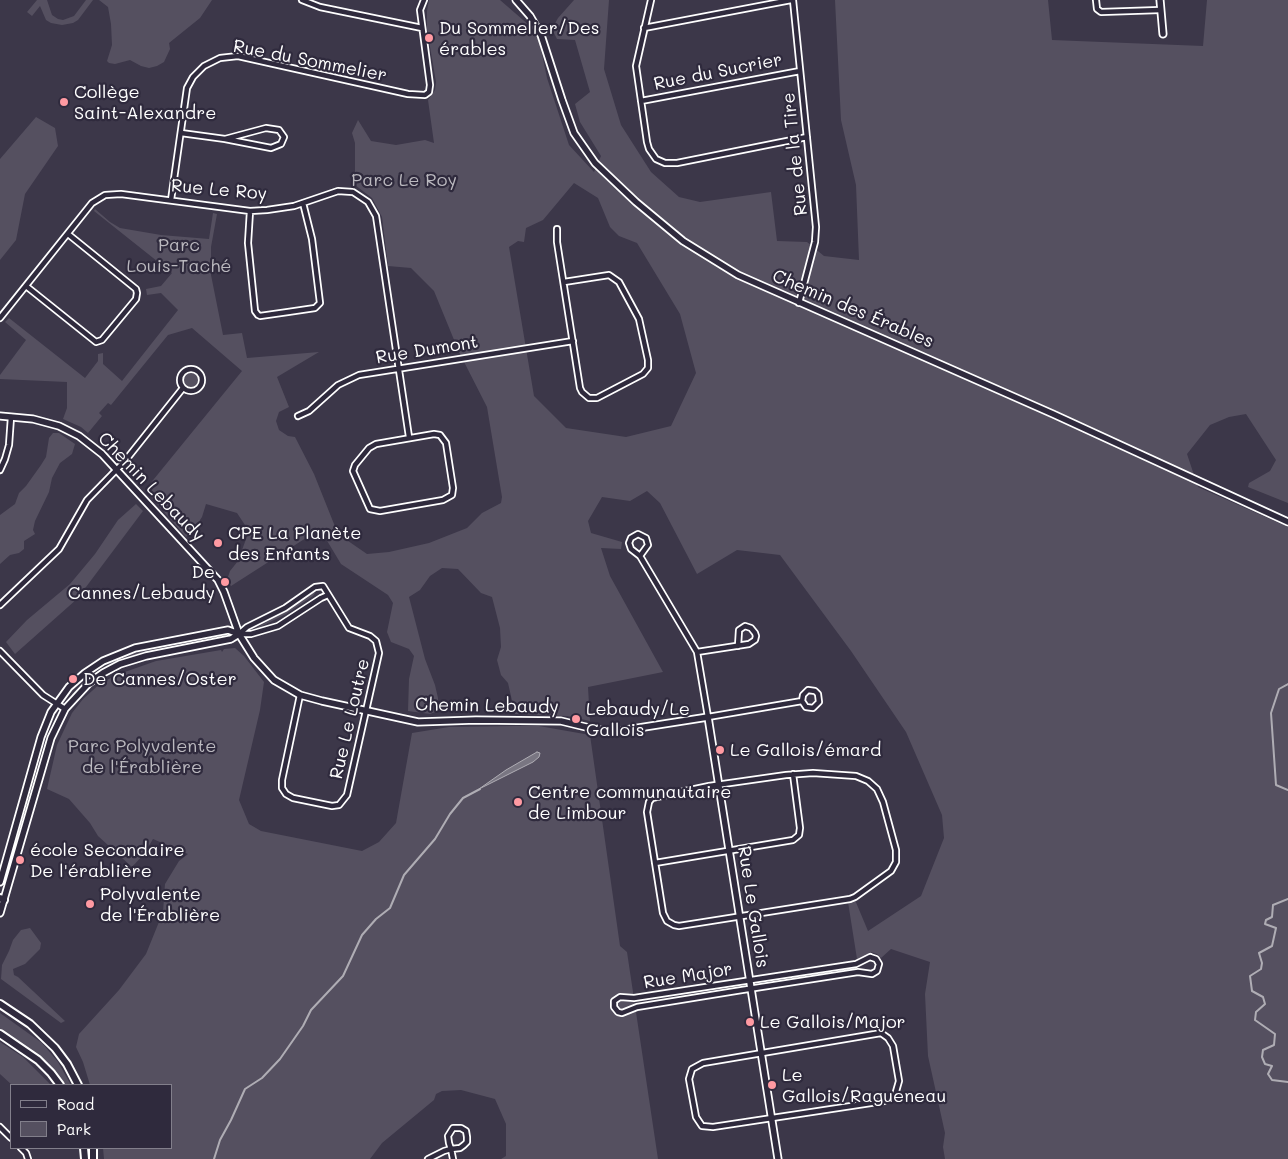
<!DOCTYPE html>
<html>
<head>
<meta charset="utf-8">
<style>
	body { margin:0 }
	#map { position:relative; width:1288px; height:1159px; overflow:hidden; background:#3c3749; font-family:Mali,sans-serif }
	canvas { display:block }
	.legend { position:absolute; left:10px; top:1084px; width:162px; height:65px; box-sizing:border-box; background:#2f2a3d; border:1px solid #827f8b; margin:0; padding:6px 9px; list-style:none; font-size:15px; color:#fff }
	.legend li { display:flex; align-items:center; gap:10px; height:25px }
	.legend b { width:25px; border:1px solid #827f8b }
</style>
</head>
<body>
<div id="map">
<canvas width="1288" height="1159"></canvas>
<ul class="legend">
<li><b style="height:6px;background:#2f2a3d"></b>Road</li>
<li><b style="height:14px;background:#555060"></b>Park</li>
</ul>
</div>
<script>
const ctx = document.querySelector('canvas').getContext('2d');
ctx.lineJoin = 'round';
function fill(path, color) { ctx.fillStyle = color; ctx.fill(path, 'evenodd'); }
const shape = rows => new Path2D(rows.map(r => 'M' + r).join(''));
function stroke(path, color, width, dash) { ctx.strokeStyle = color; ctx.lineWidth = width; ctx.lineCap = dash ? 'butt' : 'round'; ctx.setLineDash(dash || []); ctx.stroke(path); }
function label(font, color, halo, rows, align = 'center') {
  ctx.font = font + ' Mali,sans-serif'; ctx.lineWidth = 4.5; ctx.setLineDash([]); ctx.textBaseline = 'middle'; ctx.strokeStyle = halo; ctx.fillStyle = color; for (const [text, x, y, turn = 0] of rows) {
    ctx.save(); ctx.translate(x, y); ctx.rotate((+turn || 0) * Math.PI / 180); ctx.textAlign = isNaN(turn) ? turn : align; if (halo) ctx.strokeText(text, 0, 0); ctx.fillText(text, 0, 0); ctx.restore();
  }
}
const green = shape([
	[37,0,47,0,52,15,58,19,63,20,74,16,86,0,93,0,78,20,73,23,62,25,51,23,46,20,40,6,32,16,27,12],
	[99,0,212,0,200,18,169,43,170,49,164,62,157,66,149,68,141,66,130,60,115,64,109,63,107,61,112,45,111,24,108,7],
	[429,0,500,0,530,26,539,40,547,78,569,145,594,172,601,156,580,122,575,104,590,92,575,40,557,39,552,29,558,18,574,0,609,0,604,69,621,125,651,172,679,197,700,202,771,192,777,241,807,242,824,256,859,260,856,185,841,120,835,0,1048,0,1052,40,1203,46,1207,0,1288,0,1288,503,1248,487,1249,483,1270,471,1276,460,1246,414,1229,417,1210,425,1187,454,1198,487,1288,527,1288,1159,945,1159,943,1147,945,1133,928,1056,925,994,930,962,891,949,881,958,877,954,871,952,857,959,848,902,855,900,868,931,921,896,944,838,942,815,906,732,851,651,780,555,737,550,697,574,660,503,647,491,630,501,602,497,588,521,591,533,622,542,621,549,601,548,610,576,663,672,588,687,590,721,567,716,515,714,508,683,501,675,497,660,501,647,500,628,492,597,481,593,458,569,442,568,430,576,420,590,409,597,425,659,435,685,438,698,438,711,430,714,408,711,409,679,414,656,409,649,391,642,387,632,393,603,388,595,341,564,320,529,231,586,227,580,230,571,242,556,242,550,249,531,237,513,206,504,202,517,194,529,186,537,145,490,242,371,192,328,168,335,111,405,108,403,99,413,102,416,88,433,81,427,63,419,67,408,67,382,0,379,0,375,26,340,5,322,9,318,85,378,98,361,98,354,103,353,103,364,122,381,178,310,161,293,147,295,146,289,161,286,172,273,94,211,95,209,110,222,120,228,161,235,209,239,213,213,217,214,211,247,211,275,223,335,242,333,247,358,319,352,277,377,289,407,279,412,276,421,279,430,288,436,295,437,314,474,338,534,367,554,389,552,429,543,467,528,482,513,501,503,502,497,487,407,459,352,434,291,411,268,388,266,382,217,372,198,355,185,355,143,352,133,358,120,371,141,396,145,425,140,434,143,428,100,435,90,436,82,427,29,427,11],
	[574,183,598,198,610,227,619,236,637,243,680,314,696,373,671,426,626,437,566,428,534,396,509,247,518,241,524,242,526,228,543,220],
	[36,117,55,128,58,146,25,194,16,240,0,260,0,159],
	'184 380a7 7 0 1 1 14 0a7 7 0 1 1-14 0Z',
	[53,433,59,433,75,444,72,454,60,463,52,478,49,492,35,521,33,530,35,534,24,541,24,549,19,553,10,555,0,564,0,515,15,504,19,493,26,486,41,465,46,457,49,438],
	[136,504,143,511,77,599,15,654,6,642,27,620,70,584,95,554,118,520],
	[313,592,315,593,313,596,286,614,258,628,256,628,283,613],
	[190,643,175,648,131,657,118,663,72,696,72,694,87,679,112,662,139,652],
	[235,648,244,656,264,682,260,710,239,800,249,824,261,831,362,851,379,842,396,823,412,733,449,727,515,726,539,726,590,735,620,946,627,952,658,1159,501,1159,506,1156,506,1124,495,1099,461,1090,442,1091,436,1094,434,1100,382,1143,370,1159,104,1159,103,1148,171,1148,171,1085,90,1085,83,1062,76,1047,79,1034,119,990,146,954,163,912,165,884,179,861,188,854,153,839,144,854,132,867,98,836,90,823,69,799,47,789,57,745,72,713,83,699,102,682,122,673,156,661,221,650,222,652,224,649],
	[30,928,41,943,40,949,25,964,13,969,14,975,18,977,65,1021,61,1023,1,979,2,965,9,951,13,940,21,930],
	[0,1013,42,1043,58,1062,71,1085,64,1085,49,1067,34,1053,0,1030],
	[0,1042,23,1057,51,1085,12,1085,0,1074]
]);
const water = shape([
	[537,752,540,753,539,757,533,762,479,789,506,770,537,752]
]);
const stream = shape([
	[1288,684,1279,689,1271,713,1276,785,1288,790],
	[1288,899,1273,905,1272,917,1266,920,1265,924,1276,928,1272,946,1259,953,1262,963,1261,969,1250,976,1252,991,1263,997,1265,1004,1256,1012,1255,1020,1275,1034,1274,1045,1263,1050,1262,1057,1265,1064,1272,1066,1268,1074,1272,1080,1288,1082],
	[214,1159,220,1140,231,1120,245,1089,262,1078,280,1059,303,1026,311,1010,343,976,362,935,376,919,390,908,404,875,435,839,450,814,463,798,480,789]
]);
const minor = shape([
	[302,0,320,7,422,28],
	[651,0,636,66,647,142,649,149,656,159,665,163,677,163,807,137],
	[793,0,816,227,815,242,799,303],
	[1096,0,1097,9,1101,12,1160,10],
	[644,28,791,0],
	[641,101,800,71],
	[181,133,225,139,271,148,281,144,284,137,279,130,266,128,225,139],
	[171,200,187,88,193,77,204,66,220,58,238,56,408,94,425,95,429,92,430,85,420,10,424,0],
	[250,211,248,243,255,311,258,315,260,316,288,312,315,308,320,303,312,239,303,203],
	[557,229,557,242,580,388,582,392,589,398,597,398,643,374,648,368,648,360,639,319,619,282,609,275,564,282],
	[26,286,96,342,102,340,136,299,137,293,136,289,68,234],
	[0,318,92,203,105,195,121,194,250,211,267,210,294,206,338,191,353,192,368,202,376,216,409,437],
	'180 380a11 11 0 1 1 22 0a11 11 0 1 1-22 0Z',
	[298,416,309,411,338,385,359,375,573,341],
	[434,434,440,435,446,443,453,488,452,495,443,500,380,511,370,509,353,471,355,465,369,448,376,444,434,434],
	[0,470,5,459,9,445,11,417],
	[640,556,631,549,629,543,631,538,638,534,646,538,648,545,640,556,697,652,708,717,802,701,806,707,813,708,819,702,818,694,815,691,808,690,803,695,802,701],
	[0,605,59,549,87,500,125,461,183,388],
	[239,634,247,627,285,608,315,587,323,586,349,628,370,636,376,641,379,653,347,795,339,805,332,806,293,798,286,794,282,788,282,780,300,695],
	[239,634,251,634,278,626,321,598,328,595],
	[0,651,43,695,65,709],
	[697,652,749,644,755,640,756,636,755,633,751,628,745,626,739,630,738,646],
	[813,773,856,776,868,781,877,789,883,802,896,850,896,862,891,871,855,897,850,899,679,926,674,925,667,921,663,913,647,812,649,802,652,798,709,786,786,775,813,773],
	[655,863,793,840,799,835,800,828,793,774],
	[870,957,876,959,879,964,877,971,872,974,858,972,742,990,637,1007,622,1013,618,1012,614,1007,614,1001,620,997,634,998,856,964,870,957],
	[881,1033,888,1038,893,1046,899,1081,895,1095,890,1098,884,1101,713,1127,702,1126,696,1117,689,1079,692,1069,703,1063,881,1033],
	[0,1127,11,1138],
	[21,1148,26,1153,28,1159],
	[428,1159,444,1151,451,1149,460,1148,464,1145,467,1142,467,1137,466,1131,461,1128,453,1128,448,1136,449,1143,451,1149,453,1159]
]);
const tertiary = shape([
	[516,0,530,16,541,35,562,100,574,133,595,163,636,202,683,241,738,275,1053,414,1288,522],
	[1160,0,1163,34],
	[0,416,33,419,59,426,79,436,102,454,218,580,224,592,239,634,254,658,274,680,300,695,322,701,418,722,476,720,561,721,598,730,619,731,708,717,778,1159],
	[0,882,41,737,51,712,69,687,85,673,103,661,135,648,228,630,239,634],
	[0,913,51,738,65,709,89,683,103,673,120,664,146,656,231,639,239,634]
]);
const secondary = shape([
	[0,898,4,900],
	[0,1004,30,1024,55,1048,67,1064,78,1085],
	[0,1034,38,1060,51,1073,60,1085],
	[84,1148,85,1159],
	[93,1148,93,1159]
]);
const markers = [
	[429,38,5,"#ff9aa2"],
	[64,102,5,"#ff9aa2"],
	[218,543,5,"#ff9aa2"],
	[225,582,5,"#ff9aa2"],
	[73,679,5,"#ff9aa2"],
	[576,719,5,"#ff9aa2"],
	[720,750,5,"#ff9aa2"],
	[518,802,5,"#ff9aa2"],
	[20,860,5,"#ff9aa2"],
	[90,904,5,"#ff9aa2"],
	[750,1022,5,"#ff9aa2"],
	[772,1085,5,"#ff9aa2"]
];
const poiNames = [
	["Du Sommelier/Des",439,28],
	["érables",439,49],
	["Collège",74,92],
	["Saint-Alexandre",74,113],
	["CPE La Planète",228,533],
	["des Enfants",228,554],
	["De",215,572,"right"],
	["Cannes/Lebaudy",215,593,"right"],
	["De Cannes/Oster",83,679],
	["Lebaudy/Le",586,709],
	["Gallois",586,730],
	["Le Gallois/émard",730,750],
	["Centre communautaire",528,792],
	["de Limbour",528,813],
	["école Secondaire",30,850],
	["De l'érablière",30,871],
	["Polyvalente",100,894],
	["de l'Érablière",100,915],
	["Le Gallois/Major",760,1022],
	["Le",782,1075],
	["Gallois/Ragueneau",782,1096]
];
const streetNames = [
	["Rue du Sommelier",310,61,11],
	["Rue du Sucrier",718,72,-11],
	["Rue de la Tire",795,154,-96],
	["Rue Le Roy",219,190,5],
	["Chemin des Érables",853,309,23],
	["Rue Dumont",427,350,-9],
	["Chemin Lebaudy",151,487,46],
	["Chemin Lebaudy",487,706,1],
	["Rue Le Loutre",350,719,-77],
	["Rue Le Gallois",753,907,81],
	["Rue Major",688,976,-9]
];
const parkNames = [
	["Parc Le Roy",404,180],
	["Parc",179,245],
	["Louis-Taché",179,266],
	["Parc Polyvalente",142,746],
	["de l'Érablière",142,767]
];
fill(green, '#555060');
fill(water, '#797682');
stroke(water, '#afadb4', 1);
stroke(stream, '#afadb4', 2);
stroke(minor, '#fff', 8);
stroke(tertiary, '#fff', 9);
stroke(secondary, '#fff', 10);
stroke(minor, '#2f2a3d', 4.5);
stroke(tertiary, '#2f2a3d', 5.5);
stroke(secondary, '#2f2a3d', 6);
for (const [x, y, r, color] of markers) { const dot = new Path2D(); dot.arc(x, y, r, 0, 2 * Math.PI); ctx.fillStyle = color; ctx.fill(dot); stroke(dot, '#2f2a3d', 2); }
label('18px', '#fff', '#2f2a3d', poiNames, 'left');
label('18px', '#fff', '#2f2a3d', streetNames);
label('18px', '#bbb9bf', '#2f2a3d', parkNames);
</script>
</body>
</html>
